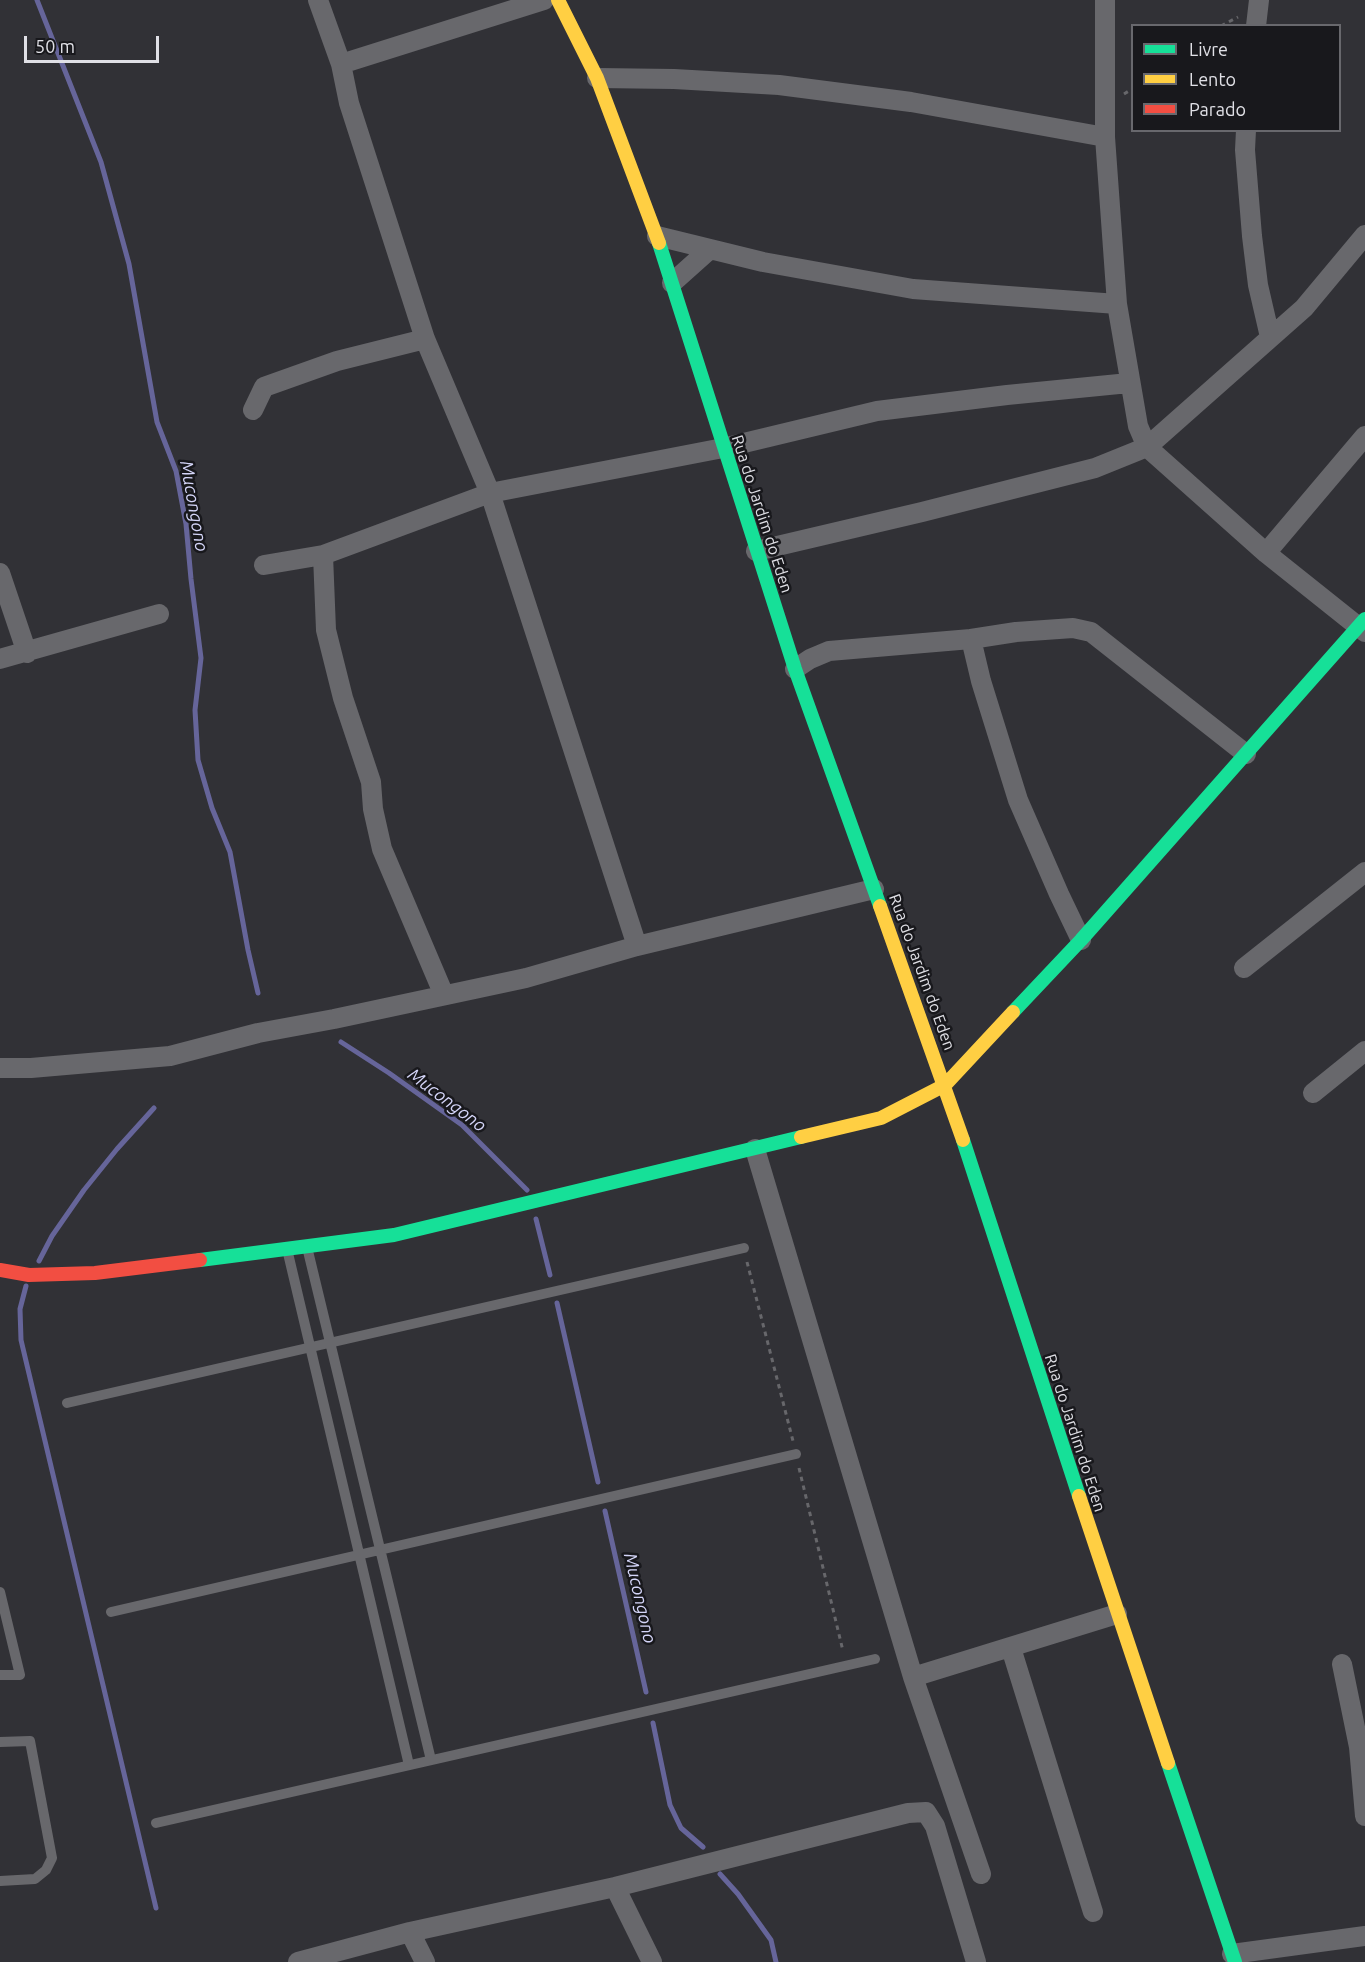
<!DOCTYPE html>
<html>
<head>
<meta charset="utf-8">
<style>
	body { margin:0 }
	#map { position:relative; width:1365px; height:1962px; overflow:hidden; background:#313136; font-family:Ubuntu,sans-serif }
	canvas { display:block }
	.legend { position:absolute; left:1131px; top:24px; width:210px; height:108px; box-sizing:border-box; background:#18181c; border:2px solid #68686d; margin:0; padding:8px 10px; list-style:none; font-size:18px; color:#e0e0e6 }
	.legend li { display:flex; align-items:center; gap:12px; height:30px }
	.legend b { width:30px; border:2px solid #68686d }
	.scale { position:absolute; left:24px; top:36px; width:135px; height:27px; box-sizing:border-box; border:3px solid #e0e0e6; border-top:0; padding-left:8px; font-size:18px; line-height:21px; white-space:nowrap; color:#e0e0e6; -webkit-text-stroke:4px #18181c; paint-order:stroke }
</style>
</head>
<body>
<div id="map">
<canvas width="1365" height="1962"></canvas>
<ul class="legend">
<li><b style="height:8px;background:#16e098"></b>Livre</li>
<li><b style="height:8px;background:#ffcf43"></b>Lento</li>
<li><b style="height:8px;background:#f24e42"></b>Parado</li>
</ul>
<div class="scale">50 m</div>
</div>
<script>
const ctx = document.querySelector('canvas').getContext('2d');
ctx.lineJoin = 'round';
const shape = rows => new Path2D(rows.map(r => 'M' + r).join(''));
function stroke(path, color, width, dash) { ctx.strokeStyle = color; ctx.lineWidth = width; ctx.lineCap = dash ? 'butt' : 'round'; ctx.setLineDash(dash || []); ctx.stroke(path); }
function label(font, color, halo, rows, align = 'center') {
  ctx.font = font + ' Ubuntu,sans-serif'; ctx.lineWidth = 5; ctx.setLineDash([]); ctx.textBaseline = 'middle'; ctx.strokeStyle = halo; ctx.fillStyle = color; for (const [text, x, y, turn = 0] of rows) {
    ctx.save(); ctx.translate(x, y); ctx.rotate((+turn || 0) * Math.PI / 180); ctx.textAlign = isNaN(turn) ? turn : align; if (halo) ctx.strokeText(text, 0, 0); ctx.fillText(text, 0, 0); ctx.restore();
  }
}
const stream = shape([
	[37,0,101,162,129,264,157,422,176,471,186,524,191,579,201,658,195,710,198,760,212,808,230,852,248,950,258,993],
	[341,1042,389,1073,462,1125,527,1190],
	[536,1219,550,1275],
	[39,1261,52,1236,84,1190,117,1149,154,1108],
	[26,1286,20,1309,21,1340,156,1908],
	[557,1303,598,1482],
	[605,1511,646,1692],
	[653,1723,670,1805,681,1828,703,1847],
	[720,1874,738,1894,771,1940,776,1962]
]);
const path = shape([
	[1221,26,1238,17],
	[1124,94,1132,89],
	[747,1262,793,1441],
	[799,1468,843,1651]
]);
const lane = shape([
	[307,1247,431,1760],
	[287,1249,409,1765],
	[67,1403,744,1248],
	[0,1592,20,1675,0,1675],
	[111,1612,796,1454],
	[0,1742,30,1741,52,1858,46,1870,35,1879,0,1881],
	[156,1823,875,1659]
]);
const street = shape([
	[318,0,341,64,349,103,425,339,490,493,637,946],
	[1105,0,1105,137,1117,304,1138,426,1147,447,1266,553,1365,632],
	[1256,26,1259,0],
	[341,64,544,0],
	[597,78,674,79,779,85,911,102,1105,137],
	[1246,130,1245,150,1252,236,1258,285,1270,337],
	[657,236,763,262,913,289,1117,304],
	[672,283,710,249],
	[253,410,264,387,337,361,425,339],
	[756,551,922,512,1095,468,1147,447,1304,308,1365,235],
	[1266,553,1365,436],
	[323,555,326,630,343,698,371,782,373,809,382,849,444,995],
	[264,565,323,555,490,493,723,448,877,411,1007,395,1129,383],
	[0,573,27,653],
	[0,659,159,614],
	[795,669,810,659,829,651,971,639],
	[1081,940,1059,894,1018,800,981,681,971,639,1016,632,1073,628,1091,632,1246,754],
	[1244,968,1365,872],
	[0,1068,31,1068,170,1056,258,1033,334,1019,526,978,637,946,874,889],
	[1313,1093,1365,1051],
	[755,1149,913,1677,981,1874],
	[1011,1648,1093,1912],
	[1342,1664,1359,1747,1365,1816],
	[913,1677,1117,1614],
	[615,1887,652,1962],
	[410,1932,425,1962],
	[1232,1954,1365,1936],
	[298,1962,410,1932,615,1887,908,1813,926,1812,935,1826,976,1962]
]);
const fast = shape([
	[659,243,795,669,880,906],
	[1013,1012,1081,940,1365,619],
	[963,1140,1079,1496],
	[200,1260,394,1235,801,1137],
	[1168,1763,1235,1962]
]);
const slow = shape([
	[558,0,597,78,659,243],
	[880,906,963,1140],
	[801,1137,881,1118,945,1085,1013,1012],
	[1079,1496,1168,1763]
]);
const jam = shape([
	[0,1270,29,1275,95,1273,200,1260]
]);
const streetNames = [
	["Rua do Jardim do Eden",762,514,72],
	["Rua do Jardim do Eden",922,972,70],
	["Rua do Jardim do Eden",1075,1433,72]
];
const waterNames = [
	["Mucongono",194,506,80],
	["Mucongono",447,1100,37],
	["Mucongono",640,1598,77]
];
stroke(stream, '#66659a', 5);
stroke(path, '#67676b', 3, [4.5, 4.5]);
stroke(lane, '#68686c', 10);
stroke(street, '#68686c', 20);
stroke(fast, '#16e098', 14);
stroke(slow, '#ffcf43', 14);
stroke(jam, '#f24e42', 14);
label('16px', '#e0e0e6', '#18181c', streetNames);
label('italic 18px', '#d4d5f8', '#18181c', waterNames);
</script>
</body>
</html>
